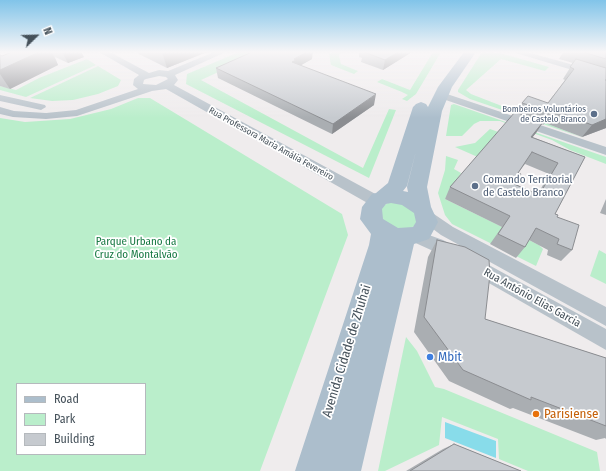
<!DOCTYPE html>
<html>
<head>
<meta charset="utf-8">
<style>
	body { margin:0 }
	#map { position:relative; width:606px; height:471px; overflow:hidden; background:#efeced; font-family:"Fira Sans Condensed",sans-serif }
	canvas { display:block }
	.legend { position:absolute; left:16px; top:383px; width:130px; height:72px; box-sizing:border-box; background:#fff; border:1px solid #b5b9bd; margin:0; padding:5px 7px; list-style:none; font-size:12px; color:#45515a }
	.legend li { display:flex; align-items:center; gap:8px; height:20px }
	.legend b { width:20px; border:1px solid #b5b9bd }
	.north { position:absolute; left:16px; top:16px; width:40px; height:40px; -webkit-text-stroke:3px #fff; paint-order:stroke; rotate:67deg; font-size:11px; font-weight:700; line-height:16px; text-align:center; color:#45515a }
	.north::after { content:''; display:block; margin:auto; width:14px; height:18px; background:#45515a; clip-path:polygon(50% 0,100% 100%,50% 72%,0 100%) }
</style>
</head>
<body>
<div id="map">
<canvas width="606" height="471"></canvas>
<ul class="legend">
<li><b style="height:5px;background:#acbecc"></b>Road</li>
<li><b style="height:11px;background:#baeecb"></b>Park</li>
<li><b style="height:11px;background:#c6cacf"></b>Building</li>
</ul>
<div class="north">N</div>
</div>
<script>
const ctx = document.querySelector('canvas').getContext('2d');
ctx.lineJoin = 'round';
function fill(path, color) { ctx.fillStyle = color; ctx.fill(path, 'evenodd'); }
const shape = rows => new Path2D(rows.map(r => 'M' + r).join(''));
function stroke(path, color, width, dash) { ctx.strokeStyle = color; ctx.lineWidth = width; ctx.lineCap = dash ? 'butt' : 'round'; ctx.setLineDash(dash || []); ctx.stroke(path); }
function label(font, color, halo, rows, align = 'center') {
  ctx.font = font + ' "Fira Sans Condensed",sans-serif'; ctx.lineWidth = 3.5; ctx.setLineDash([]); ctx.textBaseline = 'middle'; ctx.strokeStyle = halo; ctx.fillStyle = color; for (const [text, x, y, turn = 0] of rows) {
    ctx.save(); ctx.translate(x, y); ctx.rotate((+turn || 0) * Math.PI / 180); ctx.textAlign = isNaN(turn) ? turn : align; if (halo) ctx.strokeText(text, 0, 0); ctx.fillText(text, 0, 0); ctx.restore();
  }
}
const green = shape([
	[239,52,262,52,201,80,363,168,389,109,396,110,369,178,186,84,187,74],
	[332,52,343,52,339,55,341,64,358,71,354,74,331,65,329,54],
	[433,52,441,52,416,94,407,101,402,99,408,95,402,92,377,82,382,79,410,90],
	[482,52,500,53,549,67,545,71,501,59,466,90,471,94,584,138,470,99,458,92,458,90],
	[87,59,96,65,26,97,0,90,0,86,16,90,39,78],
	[98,66,121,80,118,86,98,94,73,100,52,101,30,98],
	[138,98,150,98,342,214,348,235,260,471,0,471,0,118,25,122,70,119,111,109],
	[17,384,145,384,145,454,17,454],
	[454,104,606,157,606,164,570,150,552,140,500,121,480,121,474,124,462,136,446,136,451,105],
	[490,129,501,133,480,158,455,147,475,143],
	[446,156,458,160,454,169,461,173,445,199,539,245,543,249,536,266,452,224,445,215,438,193,445,170],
	[390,202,409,205,418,217,415,226,410,228,398,229,382,220,381,207],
	[599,250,606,254,606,284,590,276],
	[406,337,417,351,435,387,444,389,597,452,600,471,528,471,499,459,498,439,442,417,439,445,385,471,378,471]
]);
const water = shape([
	[445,422,496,441,496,458,445,438]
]);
const minor = shape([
	[99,52,110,52,149,73,159,70,168,71,214,52,226,52,175,75,178,80,174,85,381,197,383,201,381,205,376,206,371,205,166,89,152,91,77,116,46,119,13,117,0,114,0,107,14,111,46,113,76,110,138,89,133,85,134,79,139,75,99,52],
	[159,76,166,77,168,79,156,85,143,84,144,80,146,79,159,76],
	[512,52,527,52,606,74,606,80,512,52],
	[441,92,606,147,606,155,437,97,436,95,437,93,441,92],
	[0,95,45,105,46,107,41,110,0,101,0,95],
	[426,210,431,212,453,227,606,307,606,326,441,235,421,220,418,216,421,212,426,210],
	[415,230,443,240,606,329,606,350,431,250,409,240,407,236,409,232,415,230]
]);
const primary = shape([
	[464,52,476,52,452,87,442,111,427,187,431,207,438,222,429,239,414,244,361,471,295,471,369,245,371,234,360,219,362,207,372,194,376,193,388,183,413,107,416,104,421,102,426,104,428,107,438,87,464,52],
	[416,151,407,187,408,192,403,191,407,186,416,151],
	[391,203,402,205,414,213,416,222,413,227,398,228,383,219,382,209,386,204,391,203]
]);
const wall = shape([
	[12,52,81,52,84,57,68,63,55,57,58,65,10,89,0,86,0,55,2,56],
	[135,52,207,52,167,68],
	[359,52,412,52,383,70,361,62,362,58,359,57],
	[563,52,606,52,606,128,582,137,545,123,543,125,542,124,536,133,532,137,585,157,555,214,557,217,572,250,561,261,547,255,548,250,529,240,525,247,516,258,490,244,502,227,445,199,450,187,517,113,522,103,548,103,565,80,563,79,573,63,559,59],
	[525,164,549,174,538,194,515,184,521,174,518,173],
	[312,59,301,65,374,105,332,134,218,78,216,68],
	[606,199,606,215,600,213],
	[437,240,485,319,606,358,606,439,605,438,596,440,513,408,510,409,449,381,414,332,428,257],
	[454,444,521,471,406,471,443,449]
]);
const shadedWall = shape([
	[39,52,52,52,58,65,10,89,0,74,0,70],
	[62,52,81,52,84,57,68,63],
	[162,52,207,52,167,68],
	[307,52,313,52,312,59,296,68,292,62,294,59],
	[398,52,412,52,383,70,385,60],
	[376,94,374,105,332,134,333,124],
	[606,119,606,128,582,137,592,125],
	[543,122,536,133,524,148,531,137]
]);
const building = shape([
	[12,52,39,52,0,70,0,55,2,56,12,52],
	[252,52,307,52,294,59,296,60,292,62,376,94,333,124,216,68,252,52],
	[364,52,398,52,385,60,364,52],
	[583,52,606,52,606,59,583,52],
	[576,59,606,68,606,80,605,80,606,80,606,119,592,125,553,110,551,112,522,103,528,96,548,103,574,69,570,67,576,59],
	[515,112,543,122,531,137,585,157,555,214,558,215,557,217,579,225,572,250,557,244,559,239,536,228,525,247,498,234,510,216,450,187,515,112],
	[532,152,558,163,539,195,514,184,521,174,518,173,532,152],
	[437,240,465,247,489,260,490,274,485,319,606,358,606,426,531,397,531,400,463,370,424,317,437,240],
	[454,444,521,471,410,471,454,444]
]);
const markers = [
	[594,114,4,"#5c6f8a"],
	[475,186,4,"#5c6f8a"],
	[430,357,4,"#3f7fe0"],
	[536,414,4,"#e8710a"]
];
const farServicenames = [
	["Bombeiros Voluntários",586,109],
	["de Castelo Branco",586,119]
];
const farStreetnames = [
	["Rua Professora Maria Amália Fevereiro",271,144,29]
];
const serviceNames = [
	["Comando Territorial",483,180],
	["de Castelo Branco",483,193]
];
const parkNames = [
	["Parque Urbano da",136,242],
	["Cruz do Montalvão",136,255]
];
const streetNames = [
	["Rua António Elias Garcia",532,298,29]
];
const nearStreetnames = [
	["Avenida Cidade de Zhuhai",347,351,-73]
];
const nearShopnames = [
	["Mbit",438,357]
];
const nearFoodnames = [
	["Parisiense",544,414]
];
fill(green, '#baeecb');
fill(water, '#88dcea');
fill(minor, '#b8c2ca');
fill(primary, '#acbecc');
fill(wall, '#aaaeb2');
fill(shadedWall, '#8b8d91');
fill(building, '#c6cacf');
stroke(building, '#8b8d91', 1);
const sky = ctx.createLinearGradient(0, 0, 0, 118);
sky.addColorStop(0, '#81c4e9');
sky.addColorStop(0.44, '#f8f6f7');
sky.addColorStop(1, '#f8f6f700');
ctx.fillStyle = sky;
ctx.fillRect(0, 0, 606, 118);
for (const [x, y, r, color] of markers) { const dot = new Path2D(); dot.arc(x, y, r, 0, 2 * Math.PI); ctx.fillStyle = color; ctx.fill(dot); stroke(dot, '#fff', 1.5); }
label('9px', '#4e5e75', '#fff', farServicenames, 'right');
label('9px', '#45515a', '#fff', farStreetnames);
label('11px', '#4e5e75', '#fff', serviceNames, 'left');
label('11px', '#177943', '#fff', parkNames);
label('11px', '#45515a', '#fff', streetNames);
label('13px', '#45515a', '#fff', nearStreetnames);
label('13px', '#366cbe', '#fff', nearShopnames, 'left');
label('13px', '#c56008', '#fff', nearFoodnames, 'left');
</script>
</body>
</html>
